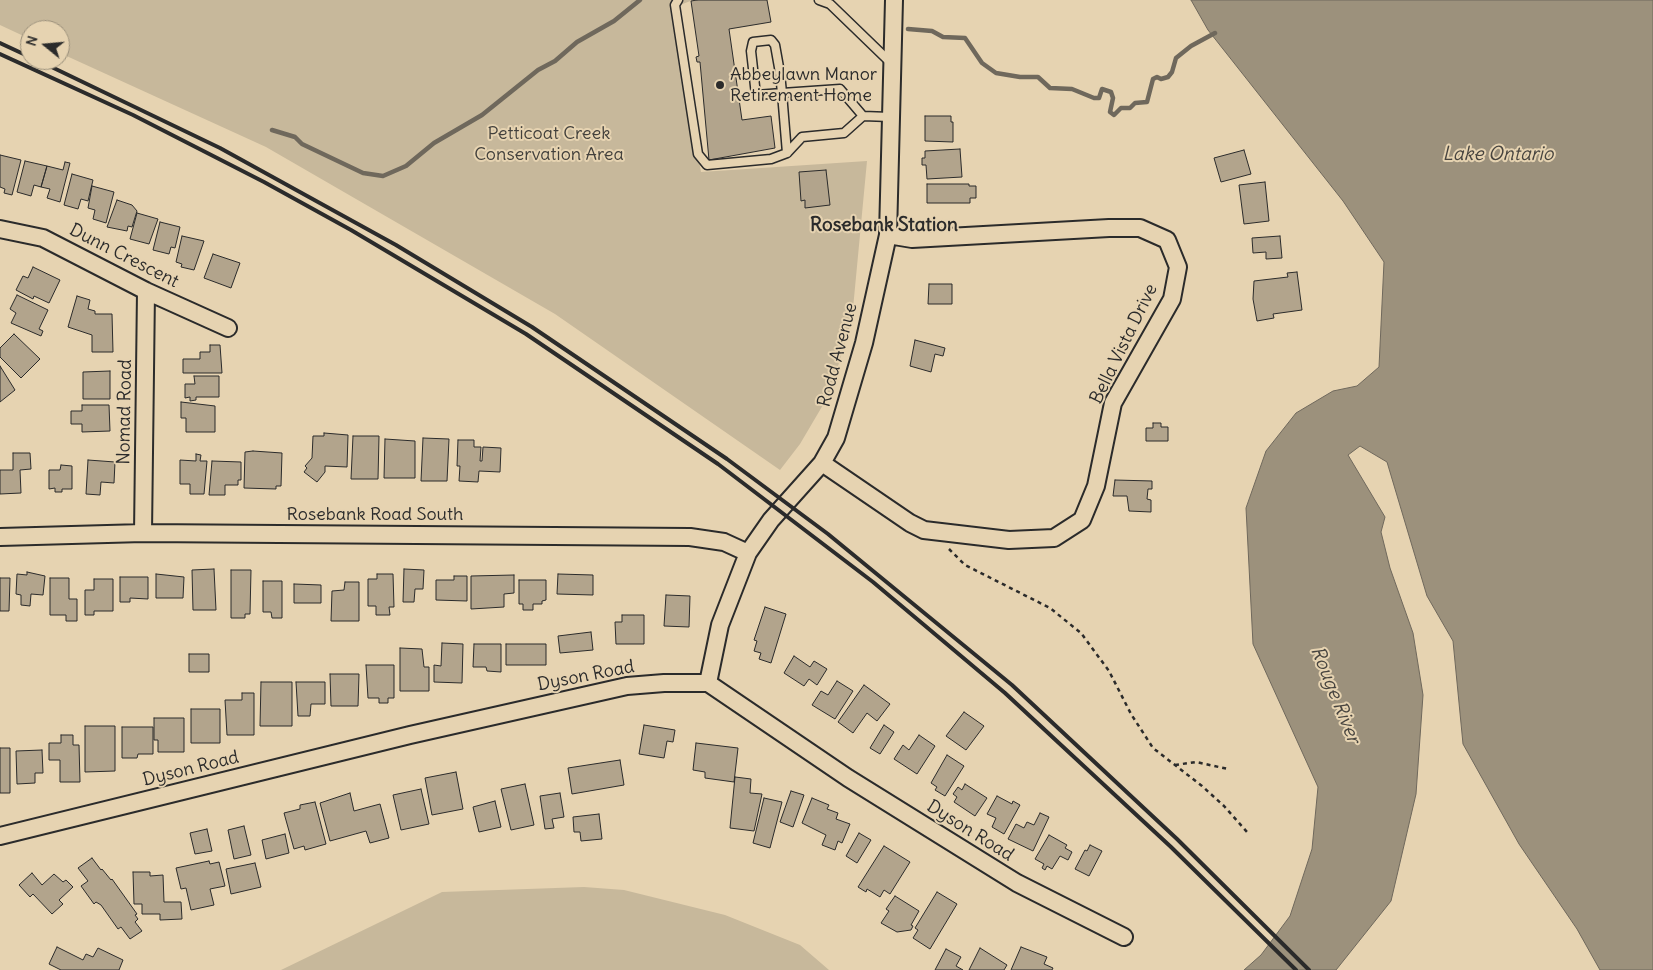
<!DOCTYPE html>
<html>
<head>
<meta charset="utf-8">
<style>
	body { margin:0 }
	#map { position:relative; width:1653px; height:970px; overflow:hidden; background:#e6d3b1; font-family:Delius,sans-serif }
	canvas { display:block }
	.north { position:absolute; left:20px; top:20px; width:50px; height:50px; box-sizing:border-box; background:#e6d3b1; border:1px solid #9b907b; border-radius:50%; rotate:287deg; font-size:14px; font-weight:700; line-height:20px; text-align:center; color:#2b2b2b }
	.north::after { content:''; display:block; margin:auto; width:18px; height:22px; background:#2b2b2b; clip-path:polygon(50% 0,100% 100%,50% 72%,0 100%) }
</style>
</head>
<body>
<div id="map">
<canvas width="1653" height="970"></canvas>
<div class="north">N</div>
</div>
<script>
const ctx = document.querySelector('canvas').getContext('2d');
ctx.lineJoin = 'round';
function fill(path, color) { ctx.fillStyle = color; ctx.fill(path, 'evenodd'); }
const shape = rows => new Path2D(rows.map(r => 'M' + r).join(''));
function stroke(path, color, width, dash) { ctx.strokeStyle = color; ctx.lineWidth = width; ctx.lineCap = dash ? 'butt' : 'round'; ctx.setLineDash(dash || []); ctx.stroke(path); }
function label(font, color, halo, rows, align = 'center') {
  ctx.font = font + ' Delius,sans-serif'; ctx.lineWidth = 4; ctx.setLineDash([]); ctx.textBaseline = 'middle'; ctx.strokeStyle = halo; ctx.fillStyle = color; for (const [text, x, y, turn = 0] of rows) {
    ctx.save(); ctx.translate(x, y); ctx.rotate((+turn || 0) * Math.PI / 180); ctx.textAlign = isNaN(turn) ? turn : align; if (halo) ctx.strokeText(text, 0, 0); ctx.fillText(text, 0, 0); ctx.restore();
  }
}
const green = shape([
	[0,0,693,0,672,8,701,172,867,161,852,319,830,393,800,444,780,470,555,314,266,147,60,53,60,30,30,30,30,39,0,25],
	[584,887,624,890,725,915,800,945,829,970,281,970,442,892]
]);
const water = shape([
	[1191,0,1653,0,1653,970,1600,970,1577,929,1519,844,1463,744,1453,641,1427,596,1387,462,1360,446,1348,455,1385,517,1381,532,1390,568,1413,633,1423,695,1416,794,1391,901,1336,970,1244,970,1261,955,1290,916,1312,849,1318,787,1253,644,1246,508,1266,451,1296,413,1333,391,1357,386,1379,367,1384,262,1343,201,1208,30,1191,0]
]);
const stream = shape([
	[908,29,932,31,943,37,965,38,982,63,996,73,1020,77,1038,77,1050,88,1072,89,1094,98,1099,98,1102,89,1111,92,1113,98,1110,112,1114,115,1121,108,1130,108,1135,103,1147,102,1153,79,1157,77,1161,79,1168,77,1172,72,1176,58,1191,46,1215,33],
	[272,130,295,137,302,144,363,173,383,176,406,166,434,143,482,115,538,70,555,61,577,42,614,21,640,0]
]);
const building = shape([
	[697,0,767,0,771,22,729,29,742,120,771,116,775,148,709,160,700,62,697,62,696,57,699,56,691,1,697,0],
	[925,116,951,116,951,122,953,122,953,142,925,141,925,116],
	[960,149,962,177,927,179,926,165,922,165,922,158,925,158,925,151,960,149],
	[1244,150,1251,174,1221,182,1214,158,1244,150],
	[0,155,21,160,12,195,4,193,5,189,0,187,0,155],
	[25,161,47,166,41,187,34,185,31,196,17,192,25,161],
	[65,162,70,163,60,202,47,198,50,189,41,187,47,166,63,170,65,162],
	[826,170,830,205,805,208,805,200,801,201,799,172,826,170],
	[72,174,93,180,88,201,81,199,78,209,64,205,72,174],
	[1265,182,1269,221,1244,224,1239,185,1265,182],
	[927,184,969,184,969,186,976,186,976,198,970,198,970,203,927,203,927,184],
	[92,186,114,192,106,223,93,219,95,210,88,208,92,186],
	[117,200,132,205,137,211,132,227,128,226,127,231,107,227,117,200],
	[137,213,158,219,149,244,130,239,137,213],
	[160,222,180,227,175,248,171,247,169,254,153,250,160,222],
	[182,236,204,241,194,270,181,267,182,264,176,262,182,236],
	[1280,236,1282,258,1266,259,1266,252,1253,253,1252,238,1280,236],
	[213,254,240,263,231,288,204,278,213,254],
	[33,267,60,280,49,303,34,296,33,299,16,290,23,276,28,278,33,267],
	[1297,272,1302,310,1273,314,1274,318,1257,321,1253,299,1254,281,1288,277,1287,273,1297,272],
	[929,284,952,284,952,304,928,304,929,284],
	[17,295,48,310,39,329,43,331,41,336,11,323,16,313,10,309,17,295],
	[77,296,90,300,88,309,95,311,95,314,112,314,113,352,92,352,92,335,68,327,77,296],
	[14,334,40,359,21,378,0,357,0,348,14,334],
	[915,340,945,348,943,356,935,354,931,372,910,366,915,340],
	[210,345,220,345,222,373,183,373,183,359,200,359,200,352,210,352,210,345],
	[0,366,15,390,0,402,0,366],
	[110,371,110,399,83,399,83,372,110,371],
	[194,376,219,376,219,397,196,397,196,400,190,401,190,397,185,398,185,384,195,384,194,376],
	[181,402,215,406,215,432,186,432,186,418,181,418,181,402],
	[82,405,109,405,110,431,82,432,82,424,71,424,71,411,82,411,82,405],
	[1153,423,1161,423,1161,427,1168,427,1168,441,1146,441,1146,428,1153,428,1153,423],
	[324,433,348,435,347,467,325,466,325,472,317,482,304,472,307,468,305,466,312,458,313,436,324,436,324,433],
	[353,436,379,436,378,479,351,479,353,436],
	[423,438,449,439,447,481,421,481,423,438],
	[385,439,415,441,415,478,384,478,385,439],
	[458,440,474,440,474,447,481,447,480,461,482,461,483,447,501,448,500,472,479,471,478,482,459,481,460,466,457,466,458,440],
	[253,451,282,453,281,486,276,486,276,489,244,488,245,452,253,451],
	[13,453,30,453,31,469,20,470,21,493,0,494,0,470,13,470,13,453],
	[196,454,201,455,200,461,207,461,204,494,190,494,190,484,180,484,180,460,196,461,196,454],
	[88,460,115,462,114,483,101,482,100,495,86,494,88,460],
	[212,461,241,462,241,480,238,480,238,485,225,485,225,495,209,495,212,461],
	[61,465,72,466,72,489,62,489,62,492,55,492,55,488,49,489,49,470,60,470,61,465],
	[1115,480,1152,481,1152,489,1148,489,1147,499,1151,500,1151,512,1129,511,1127,496,1113,496,1115,480],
	[214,569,216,610,193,610,192,570,214,569],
	[404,569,424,570,423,589,415,589,414,602,403,602,404,569],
	[231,570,251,570,250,614,245,614,245,618,231,618,231,570],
	[27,572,45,576,43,595,31,594,30,606,21,605,21,595,16,594,17,574,27,575,27,572],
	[156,574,184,577,183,598,156,598,156,574],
	[377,574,393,574,394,607,389,607,390,615,376,615,376,606,368,606,368,579,377,579,377,574],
	[558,574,593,575,593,595,557,594,558,574],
	[514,575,514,593,504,594,504,607,471,609,471,576,514,575],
	[454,576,467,576,467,601,436,600,436,580,454,580,454,576],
	[120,577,148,577,148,599,130,598,130,602,120,602,120,577],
	[0,578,10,578,9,611,0,611,0,578],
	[50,578,69,578,69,599,77,599,77,621,66,621,66,615,50,615,50,578],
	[94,579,113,579,113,611,94,611,94,615,85,615,85,590,94,590,94,579],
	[519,580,546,580,546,600,542,601,542,604,533,604,533,610,523,610,523,604,519,604,519,580],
	[263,581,282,581,282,618,272,618,271,612,263,612,263,581],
	[345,582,359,582,359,621,331,621,332,591,344,590,345,582],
	[294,584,321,585,321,603,294,603,294,584],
	[666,595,690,596,689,627,664,626,666,595],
	[765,607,786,614,771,663,759,659,761,653,754,651,757,641,754,640,765,607],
	[622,615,644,615,644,644,616,644,615,622,622,622,622,615],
	[591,632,593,650,560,653,558,636,591,632],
	[442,643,463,644,462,683,434,682,434,665,441,666,442,643],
	[474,644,501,644,501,672,487,671,486,667,473,667,474,644],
	[506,644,546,644,546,665,506,665,506,644],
	[400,648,422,649,424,667,429,667,429,691,400,691,400,648],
	[189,654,209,654,209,672,189,672,189,654],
	[794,656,810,667,814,661,827,669,817,685,809,679,804,686,784,673,794,656],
	[366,665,394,665,394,698,388,698,388,703,379,703,379,698,368,698,366,665],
	[330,674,359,674,358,706,331,706,330,674],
	[837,681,853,691,835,719,812,705,821,691,828,695,837,681],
	[261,682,292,682,292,726,260,726,261,682],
	[296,682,325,682,325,704,311,704,310,716,298,716,296,682],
	[864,685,890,704,877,721,867,713,853,733,838,722,864,685],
	[242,693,254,693,254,735,227,735,225,700,242,700,242,693],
	[191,709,220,709,220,743,191,743,191,709],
	[964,712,984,726,966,750,946,736,964,712],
	[154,718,184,718,184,752,158,752,158,740,154,740,154,718],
	[644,725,675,730,673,742,667,741,664,758,639,754,644,725],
	[884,725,894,732,880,754,870,748,884,725],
	[85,726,115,726,115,771,85,772,85,726],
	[122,727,153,727,153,754,138,754,137,758,122,758,122,727],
	[61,735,73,735,73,745,79,745,80,782,60,782,60,760,49,760,49,743,61,743,61,735],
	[919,735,935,746,917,774,894,759,903,745,909,750,919,735],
	[696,743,738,748,734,782,705,778,705,772,693,770,696,743],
	[0,748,10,748,10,793,0,793,0,748],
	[42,750,43,773,35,773,35,783,17,784,16,751,42,750],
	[947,755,964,766,945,796,935,790,937,787,931,783,947,755],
	[620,760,624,785,572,794,568,768,620,760],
	[456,772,463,809,432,815,425,778,456,772],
	[735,777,751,779,750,793,762,794,754,831,730,828,735,777],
	[525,784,534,825,511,830,501,789,525,784],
	[965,784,987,798,975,816,954,802,957,797,953,794,958,787,962,790,965,784],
	[421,789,429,824,401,830,393,795,421,789],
	[791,791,804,795,793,827,780,822,791,791],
	[350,793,354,811,380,804,389,838,370,843,366,831,330,841,320,803,350,793],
	[560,793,564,817,552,819,554,828,545,829,540,796,560,793],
	[997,796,1012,804,1013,801,1020,805,1004,834,992,827,996,818,987,814,997,796],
	[764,798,782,802,770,848,753,843,764,798],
	[812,798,829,805,827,809,838,813,836,819,850,824,842,843,838,841,835,850,822,845,826,835,802,823,812,798],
	[495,801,501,827,479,832,473,807,495,801],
	[315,802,326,844,305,850,304,846,294,849,284,813,300,809,300,805,315,802],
	[1040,813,1049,817,1033,851,1008,839,1016,824,1024,828,1027,822,1034,825,1040,813],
	[599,814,602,839,581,841,580,832,574,832,573,817,599,814],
	[244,826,251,855,234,859,228,830,244,826],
	[207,829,212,851,195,854,190,833,207,829],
	[859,833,871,840,857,863,846,856,859,833],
	[285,834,289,853,266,859,262,840,285,834],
	[1049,835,1067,845,1065,848,1072,852,1068,860,1060,856,1052,869,1047,866,1045,870,1042,868,1044,864,1035,859,1049,835],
	[1090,845,1102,851,1089,876,1075,869,1085,850,1087,851,1090,845],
	[884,846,910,862,890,894,884,890,880,897,867,889,866,892,858,887,884,846],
	[92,858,101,870,102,869,111,880,112,879,137,914,135,915,138,919,135,922,142,931,130,939,121,927,118,929,101,905,96,902,94,904,81,886,88,881,78,868,92,858],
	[209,861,210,864,219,862,225,886,210,889,214,905,191,910,186,888,181,889,176,868,209,861],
	[255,863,261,887,231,894,226,869,255,863],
	[133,872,150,872,150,876,163,875,164,902,181,902,182,919,160,920,160,914,142,914,142,904,134,904,133,872],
	[32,873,42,885,54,874,63,882,66,880,73,887,59,900,63,904,52,914,33,894,30,897,19,885,32,873],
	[937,892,957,904,930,949,913,938,918,930,915,928,937,892],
	[895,896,919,911,911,925,913,926,911,930,897,932,881,923,889,911,886,909,895,896],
	[57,947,83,960,86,954,93,957,98,948,123,960,119,970,61,970,49,964,57,947],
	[1021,947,1047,957,1044,964,1053,968,1052,970,1011,970,1021,947],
	[980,948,1007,965,1004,970,969,970,980,948],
	[946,949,961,957,956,966,963,970,935,970,946,949]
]);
const path = shape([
	[949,549,965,565,1050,608,1081,633,1109,671,1131,714,1153,748,1202,786,1224,806,1247,832],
	[1175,765,1196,762,1228,769]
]);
const lane = shape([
	[678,0,675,5,698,154,707,165,771,159,787,153,802,137,844,133,863,116,840,89,782,93,756,95,751,51,753,42,771,40,775,45,780,73,782,93,787,153],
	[819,0,830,4,890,62],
	[863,116,890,117]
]);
const street = shape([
	[0,229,43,238,146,291,228,328],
	[822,463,910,523,924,530,1009,540,1054,538,1082,520,1096,486,1113,403,1172,299,1178,267,1167,240,1140,228,1109,228,912,239,888,235],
	[143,533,146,291],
	[0,537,143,533,690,537,724,542,748,553],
	[708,683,720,625,748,553,771,520,822,463,836,438,864,343,888,235,894,0],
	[0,836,410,735,627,686,664,683,708,683,848,778,1017,883,1124,937]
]);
const rail = shape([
	[0,43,30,57],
	[0,54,133,115,264,182,351,230,526,334,718,464,873,582,1005,693,1171,847,1296,970],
	[37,60,220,148,396,245,532,327,727,459,828,534,1012,685,1177,839,1309,970]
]);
const markers = [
	[720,85,5,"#2b2b2b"]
];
const poiNames = [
	["Abbeylawn Manor",730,75],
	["Retirement Home",730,96]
];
const parkNames = [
	["Petticoat Creek",549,134],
	["Conservation Area",549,155]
];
const streetNames = [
	["Dunn Crescent",124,256,27],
	["Bella Vista Drive",1124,344,-64],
	["Rodd Avenue",838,355,-75],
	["Nomad Road",125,412,-89],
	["Rosebank Road South",375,515],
	["Dyson Road",586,676,-11],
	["Dyson Road",191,769,-14],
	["Dyson Road",970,831,32]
];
const waterNames = [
	["Lake Ontario",1498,155],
	["Rouge River",1335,695,68]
];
const neighbourhoodNames = [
	["Rosebank Station",884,226]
];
fill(green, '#c7b89b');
fill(water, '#9c917c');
stroke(water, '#6f685c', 1);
stroke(stream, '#6f685c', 4.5);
fill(building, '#b2a48c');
stroke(building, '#2b2b2b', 1);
stroke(lane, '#2b2b2b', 11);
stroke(street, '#2b2b2b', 20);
stroke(path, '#2b2b2b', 2.5, [4, 4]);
stroke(lane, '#e6d3b1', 8);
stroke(street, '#e6d3b1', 16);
stroke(rail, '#2b2b2b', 4);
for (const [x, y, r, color] of markers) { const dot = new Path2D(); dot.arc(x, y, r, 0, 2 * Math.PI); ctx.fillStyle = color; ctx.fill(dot); stroke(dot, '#e6d3b1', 2); }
label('18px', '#2b2b2b', '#e6d3b1', poiNames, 'left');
label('18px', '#42403c', '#e6d3b1', parkNames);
label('18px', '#2b2b2b', '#e6d3b1', streetNames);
label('italic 19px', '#47443f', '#e6d3b1', waterNames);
label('bold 19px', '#2b2b2b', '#e6d3b1', neighbourhoodNames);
</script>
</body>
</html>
